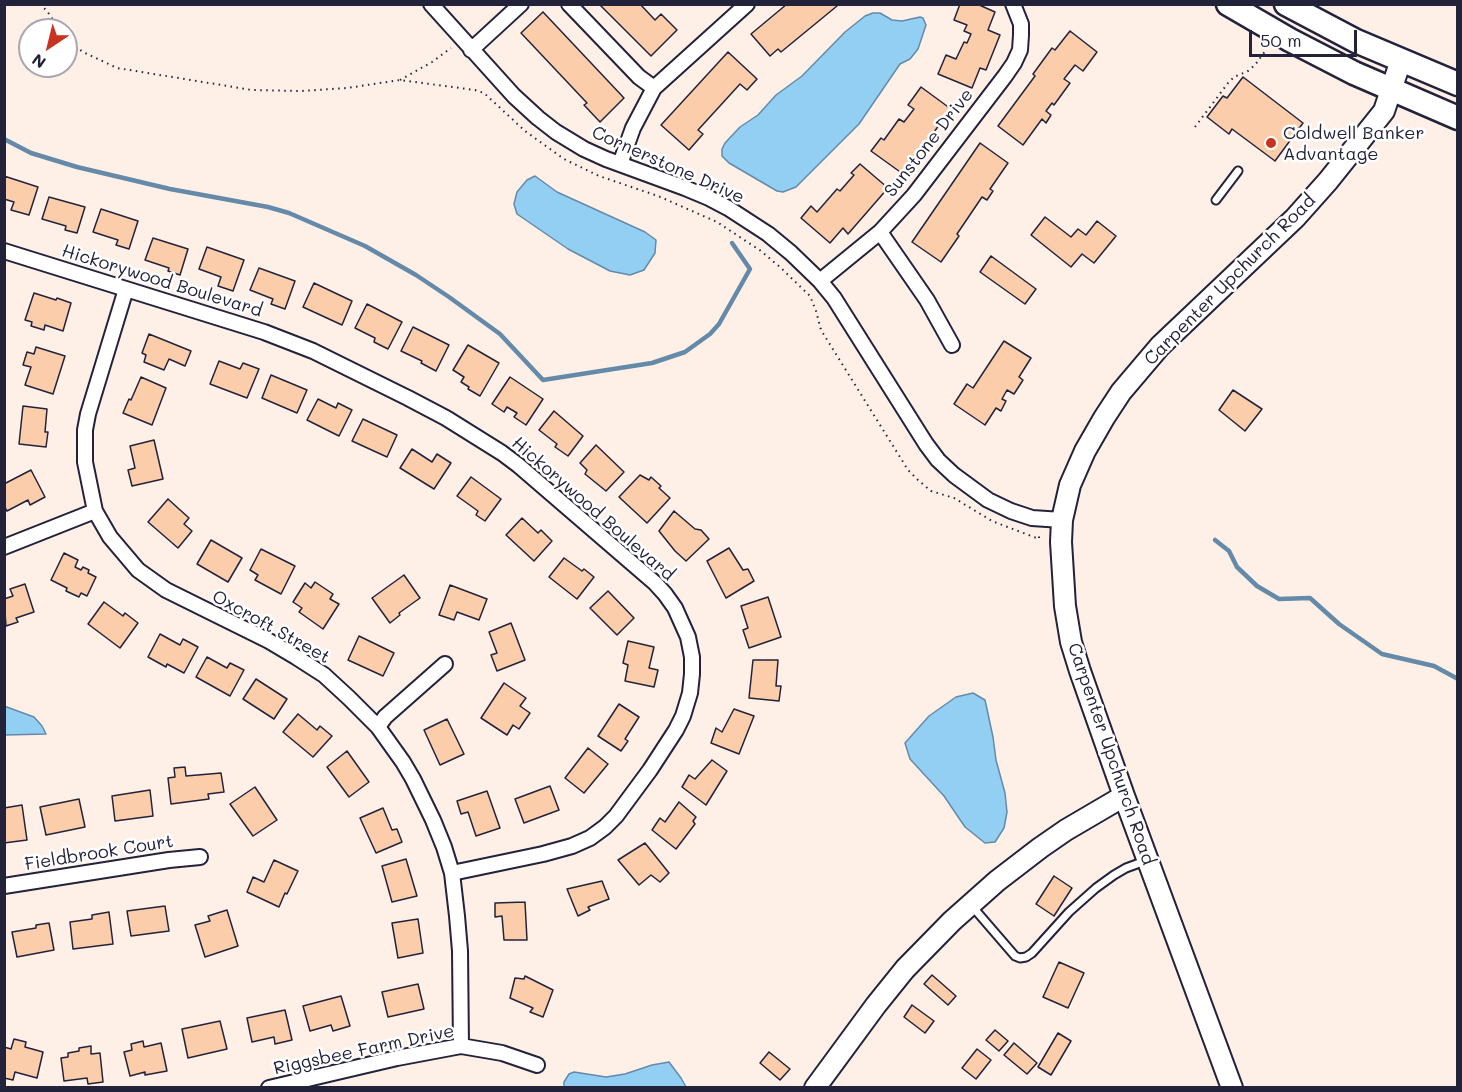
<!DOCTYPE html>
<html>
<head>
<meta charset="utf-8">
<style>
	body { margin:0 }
	#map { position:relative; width:1462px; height:1092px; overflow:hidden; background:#fef0e6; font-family:Mali,sans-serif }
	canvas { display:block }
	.frame { position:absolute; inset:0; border:6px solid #22223b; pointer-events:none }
	.north { position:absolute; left:18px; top:18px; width:60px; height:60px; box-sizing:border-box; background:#fff; border:2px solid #a7a7b1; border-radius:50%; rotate:215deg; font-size:16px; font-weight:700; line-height:24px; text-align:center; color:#22223b }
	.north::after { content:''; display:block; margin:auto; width:21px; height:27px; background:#c8321e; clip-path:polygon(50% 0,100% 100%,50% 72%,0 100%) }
	.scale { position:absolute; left:1249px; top:30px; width:108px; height:27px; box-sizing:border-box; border:3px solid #22223b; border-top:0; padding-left:8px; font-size:18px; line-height:21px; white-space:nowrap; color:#22223b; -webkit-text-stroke:4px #fff; paint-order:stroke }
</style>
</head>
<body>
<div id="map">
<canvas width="1462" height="1092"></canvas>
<div class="frame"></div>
<div class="north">N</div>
<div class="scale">50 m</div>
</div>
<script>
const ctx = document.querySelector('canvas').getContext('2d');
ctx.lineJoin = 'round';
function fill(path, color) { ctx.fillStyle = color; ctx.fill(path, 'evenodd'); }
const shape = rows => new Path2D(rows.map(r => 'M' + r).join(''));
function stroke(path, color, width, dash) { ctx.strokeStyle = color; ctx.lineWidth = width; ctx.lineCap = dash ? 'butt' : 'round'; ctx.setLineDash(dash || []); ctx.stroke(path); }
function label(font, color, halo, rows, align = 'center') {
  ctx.font = font + ' Mali,sans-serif'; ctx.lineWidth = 5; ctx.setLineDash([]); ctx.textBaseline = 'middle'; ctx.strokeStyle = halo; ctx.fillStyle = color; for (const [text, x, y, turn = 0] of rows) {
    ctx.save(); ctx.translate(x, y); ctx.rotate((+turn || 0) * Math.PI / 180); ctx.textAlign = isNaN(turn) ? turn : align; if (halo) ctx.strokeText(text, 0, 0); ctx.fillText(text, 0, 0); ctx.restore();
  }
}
const water = shape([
	[873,13,880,13,892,20,902,21,920,17,923,18,926,25,918,49,910,59,900,64,859,124,796,187,783,192,777,191,729,163,722,156,722,149,725,143,740,127,758,115,776,95,802,76,845,32,865,16,873,13],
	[535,176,557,192,645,232,656,240,655,253,644,270,630,275,610,271,568,249,517,214,514,204,517,192,527,180,535,176],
	[973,693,985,700,993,737,996,760,1005,793,1007,812,1004,828,995,842,985,843,965,827,944,796,910,759,905,743,929,716,956,697,973,693],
	[4,706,34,717,42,726,46,734,5,735,4,706],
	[669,1062,681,1078,686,1087,564,1087,564,1082,569,1074,574,1072,606,1077,625,1074,652,1065,669,1062]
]);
const stream = shape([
	[4,139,31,153,77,167,170,189,268,207,289,213,365,246,416,275,449,297,500,334,543,380,652,363,685,352,710,334,719,324,750,269,732,243],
	[1215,540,1229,551,1237,567,1257,586,1279,599,1310,598,1339,624,1382,654,1434,666,1458,679]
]);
const building = shape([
	[599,4,640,4,655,20,661,14,677,30,651,56,599,4],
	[787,4,836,4,837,6,781,52,778,49,770,56,751,34,787,4],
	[960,4,977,4,995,12,988,30,1000,35,986,70,980,68,972,88,938,74,946,55,956,59,964,42,967,43,971,34,964,31,967,25,954,20,960,4],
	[543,12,624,98,600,122,584,105,587,103,521,33,543,12],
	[1070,31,1097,52,1083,71,1075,65,1064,79,1070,83,1054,105,1052,103,1046,111,1051,115,1046,123,1042,119,1023,145,998,126,1035,76,1033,74,1052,48,1055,50,1070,31],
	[728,52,757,79,747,90,740,84,698,130,703,134,689,150,661,125,728,52],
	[1243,77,1303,123,1275,161,1232,129,1229,134,1207,117,1223,96,1227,98,1243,77],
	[921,87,951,109,903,174,871,151,881,138,884,140,899,119,904,122,914,109,908,105,921,87],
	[980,143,1008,163,990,189,993,191,987,200,982,197,957,234,959,236,941,262,912,242,980,143],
	[860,164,888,188,848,234,843,228,830,243,801,218,811,206,817,212,837,189,840,191,854,175,851,173,860,164],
	[4,176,38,187,29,215,11,210,14,202,4,199,4,176],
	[49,197,85,207,77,233,65,230,66,226,42,219,49,197],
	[101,209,138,221,129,249,116,245,118,240,93,232,101,209],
	[1045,217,1071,237,1078,229,1086,235,1097,221,1116,236,1094,263,1082,254,1071,267,1031,235,1045,217],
	[153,238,188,249,180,275,168,271,169,268,145,260,153,238],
	[207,247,244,260,233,291,218,286,221,277,199,269,207,247],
	[991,256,1036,289,1025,304,980,272,991,256],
	[259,268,295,281,285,309,271,304,273,299,250,290,259,268],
	[314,283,352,301,342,325,303,307,314,283],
	[34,293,56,300,57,298,71,303,63,331,45,325,44,330,31,326,32,322,25,320,34,293],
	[367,304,402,322,388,349,374,342,375,338,355,328,367,304],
	[413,327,449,345,436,371,421,363,422,361,401,351,413,327],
	[149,334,191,351,185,366,169,359,164,370,144,362,146,355,142,353,149,334],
	[1004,341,1031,358,1019,377,1023,380,1014,394,1007,390,1002,399,1006,401,1001,411,996,408,985,425,954,404,967,384,973,388,1004,341],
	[468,345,499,363,480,396,468,389,469,387,461,382,464,377,453,370,468,345],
	[36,347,65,356,53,394,25,385,31,367,23,365,27,352,34,354,36,347],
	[219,361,240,369,243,363,259,369,247,398,210,384,219,361],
	[271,375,307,390,297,413,262,398,271,375],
	[141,377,166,388,152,425,123,413,129,399,131,400,141,377],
	[510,377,543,399,526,425,514,417,517,413,507,407,504,412,492,404,510,377],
	[1233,390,1262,409,1245,431,1219,410,1233,390],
	[318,399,336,408,338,403,352,410,339,436,307,420,318,399],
	[23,406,47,409,45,432,48,432,46,447,19,444,23,406],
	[554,411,583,436,568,456,555,447,557,444,539,430,554,411],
	[363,419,397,435,387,457,352,441,363,419],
	[154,440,163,479,132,486,128,470,135,468,130,446,154,440],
	[596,445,624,472,606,491,585,474,587,470,580,463,596,445],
	[412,449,432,462,437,454,451,463,434,489,400,468,412,449],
	[31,470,45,497,30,505,28,500,7,511,4,506,4,484,31,470],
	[640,475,649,480,651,477,661,486,659,488,670,498,647,523,619,497,640,475],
	[471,477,501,499,485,521,476,515,478,511,457,496,471,477],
	[168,499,189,518,184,524,192,531,178,548,148,522,168,499],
	[674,511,695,529,701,530,709,539,686,561,675,551,659,531,674,511],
	[522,518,538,533,541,530,552,541,534,561,506,535,522,518],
	[211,540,242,558,228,582,197,564,211,540],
	[729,548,743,570,748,569,754,581,726,598,707,561,729,548],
	[261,549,295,566,281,594,255,580,258,575,250,570,261,549],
	[64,553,78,560,75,567,81,570,83,567,89,570,88,573,96,577,87,596,81,593,79,597,66,591,67,588,51,580,64,553],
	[564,558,582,571,584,569,594,577,577,599,549,577,564,558],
	[404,575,420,598,399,613,400,615,390,623,372,598,404,575],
	[315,582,333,594,330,599,339,604,323,629,299,612,302,608,293,602,305,583,311,588,315,582],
	[25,584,34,612,16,618,18,622,6,626,4,599,13,596,10,589,25,584],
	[450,585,487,599,479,620,457,612,454,620,439,615,450,585],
	[608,591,634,618,617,635,590,608,608,591],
	[768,597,781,637,749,648,743,630,748,628,741,606,768,597],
	[104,602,123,616,125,613,138,623,120,648,88,624,104,602],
	[511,623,525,660,497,671,491,655,497,653,489,632,511,623],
	[160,634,180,645,183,639,198,647,184,673,167,664,166,667,148,657,160,634],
	[359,636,394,653,383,676,348,660,359,636],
	[628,641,654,647,649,668,658,670,654,687,625,681,628,665,623,663,628,641],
	[207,657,227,668,230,663,244,670,230,696,196,677,207,657],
	[753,660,778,660,776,686,781,686,779,701,749,698,753,660],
	[256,679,287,699,274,719,243,699,256,679],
	[504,683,526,698,520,706,530,713,519,729,513,725,507,735,481,718,504,683],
	[619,704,639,717,625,739,628,741,621,751,598,736,619,704],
	[734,709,754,716,739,754,711,743,716,728,722,732,734,709],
	[298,714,317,730,320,726,332,736,313,757,283,732,298,714],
	[447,719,464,754,440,765,424,730,447,719],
	[588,748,608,764,584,793,565,778,588,748],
	[347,751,369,782,349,797,327,767,347,751],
	[712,760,727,771,706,805,682,787,689,775,695,779,712,760],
	[185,767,186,776,221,773,224,792,208,794,209,799,171,804,168,778,175,777,174,768,185,767],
	[550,786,559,810,524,823,515,799,550,786],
	[255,787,277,820,253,836,230,804,255,787],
	[150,790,153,816,115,821,112,796,150,790],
	[487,791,500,828,476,836,468,812,461,814,457,801,487,791],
	[79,799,85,827,46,835,40,807,79,799],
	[679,802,696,817,693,821,695,824,676,849,652,830,660,818,665,822,679,802],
	[22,805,27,840,4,843,4,808,22,805],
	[383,808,392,830,397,829,402,842,376,853,360,818,383,808],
	[645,843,669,873,660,882,651,875,639,885,618,860,645,843],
	[406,859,417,896,392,902,382,866,406,859],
	[274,860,298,871,287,894,285,893,279,907,247,892,253,877,264,882,274,860],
	[1054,876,1072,888,1054,916,1036,904,1054,876],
	[602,881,609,899,588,907,590,910,578,916,567,889,602,881],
	[525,902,527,940,504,940,502,916,495,917,495,903,525,902],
	[165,906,169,931,131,936,127,911,165,906],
	[227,910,238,946,205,957,195,925,210,921,208,916,227,910],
	[109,912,113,944,73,949,70,922,92,919,92,915,109,912],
	[418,919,423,953,398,958,392,923,418,919],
	[49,923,54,950,17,957,12,932,36,928,36,925,49,923],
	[1059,962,1084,973,1068,1008,1043,997,1059,962],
	[932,975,956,996,948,1005,924,984,932,975],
	[525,976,553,990,543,1017,530,1012,533,1008,510,998,515,978,524,979,525,976],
	[418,984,424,1009,388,1017,382,992,418,984],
	[341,996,350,1026,333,1031,331,1025,310,1031,303,1006,341,996],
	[912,1005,934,1021,925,1033,904,1017,912,1005],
	[285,1010,292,1040,275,1044,274,1037,252,1042,247,1018,285,1010],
	[220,1021,227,1049,188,1058,182,1029,220,1021],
	[995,1030,1008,1041,999,1051,986,1040,995,1030],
	[1058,1033,1071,1041,1051,1075,1038,1067,1058,1033],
	[14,1039,26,1042,25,1047,43,1052,37,1078,15,1072,13,1080,4,1078,4,1047,11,1049,14,1039],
	[143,1041,144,1047,161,1043,167,1071,145,1075,145,1072,130,1076,124,1052,132,1050,131,1044,143,1041],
	[1014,1043,1037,1063,1027,1074,1004,1055,1014,1043],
	[91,1046,91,1054,100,1053,103,1082,88,1084,87,1078,64,1081,61,1058,68,1057,68,1053,79,1051,79,1048,91,1046],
	[977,1049,991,1060,976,1079,962,1068,977,1049],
	[769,1052,790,1069,780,1080,760,1063,769,1052]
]);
const path = shape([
	[40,4,47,11,60,30],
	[66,39,83,52,117,68,252,90,301,91,347,88,400,80,475,90,484,93,525,131,564,159,599,176,658,196,717,222,761,251,781,268,810,296,816,311,821,330,908,470,918,480,931,491,954,498,992,521,1039,539,1039,532],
	[400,80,432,62,451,48],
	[1195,127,1228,83,1234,77,1248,71,1255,65,1266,50]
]);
const lane = shape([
	[1216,200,1238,171],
	[971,905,1015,956,1020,958,1026,957,1032,953,1069,912,1096,888,1114,875,1126,868,1145,861]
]);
const street = shape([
	[431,4,514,96,538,118,556,132,584,149,606,159,685,188,709,198,728,208,768,234,791,253,820,281,834,298,926,444,938,460,954,475,988,500,1011,511,1032,518,1062,520],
	[569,4,639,77,654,88],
	[471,50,521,4],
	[620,164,633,128,654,88,747,4],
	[880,232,927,300,952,345],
	[4,251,264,332,313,351,408,398,446,418,502,453,518,465,655,583,665,594,675,608,688,637,692,657,692,674,690,693,683,716,676,730,650,770,616,816,605,827,590,838,572,846,543,854,452,873],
	[820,281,880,232,914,195,1005,76,1014,63,1020,50,1021,35,1021,24,1013,4],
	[126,289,88,414,85,430,85,462,95,511,110,537,138,570,166,590,269,641,296,657,324,675,349,698,378,727,403,762,413,779,433,820,444,847,452,873,457,916,460,951,461,1046],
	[4,547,95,511],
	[378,727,385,717,445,664],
	[4,886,169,860,200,857],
	[269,1088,397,1058,461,1046,502,1053,537,1065]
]);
const secondary = shape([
	[815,1088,876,1005,905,969,952,921,997,881,1040,848,1066,830,1124,796],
	[1232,1088,1124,796,1080,671,1071,642,1065,606,1061,542,1062,520,1070,485,1085,451,1104,418,1121,392,1160,346,1295,218,1328,181,1384,111,1401,60]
]);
const primary = shape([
	[1228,4,1290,40,1354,73,1458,118],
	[1286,4,1356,41,1458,84]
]);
const markers = [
	[1271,143,6,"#c8321e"]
];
const poiNames = [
	["Coldwell Banker",1283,133],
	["Advantage",1283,154]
];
const streetNames = [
	["Sunstone Drive",929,143,-52],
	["Cornerstone Drive",668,165,24],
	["Carpenter Upchurch Road",1230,280,-45],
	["Hickorywood Boulevard",162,281,17],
	["Hickorywood Boulevard",593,509,41],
	["Oxcroft Street",271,627,29],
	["Carpenter Upchurch Road",1111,754,71],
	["Fieldbrook Court",99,853,-9],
	["Riggsbee Farm Drive",364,1050,-12]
];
fill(water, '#92cff3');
stroke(water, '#658aa9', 1.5);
stroke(stream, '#658aa9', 4.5);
fill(building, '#fbcdaa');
stroke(building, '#22223b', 1.5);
stroke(lane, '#22223b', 11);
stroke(street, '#22223b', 18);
stroke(secondary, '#22223b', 24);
stroke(primary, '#22223b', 27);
stroke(path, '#22223b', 2, [1.5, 4.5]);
stroke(lane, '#fff', 7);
stroke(street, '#fff', 14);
stroke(secondary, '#fff', 20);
stroke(primary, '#fff', 22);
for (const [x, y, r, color] of markers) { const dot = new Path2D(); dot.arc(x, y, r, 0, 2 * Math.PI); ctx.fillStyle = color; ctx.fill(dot); stroke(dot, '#fff', 2); }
label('18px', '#22223b', '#fff', poiNames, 'left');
label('18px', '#22223b', '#fff', streetNames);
</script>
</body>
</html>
